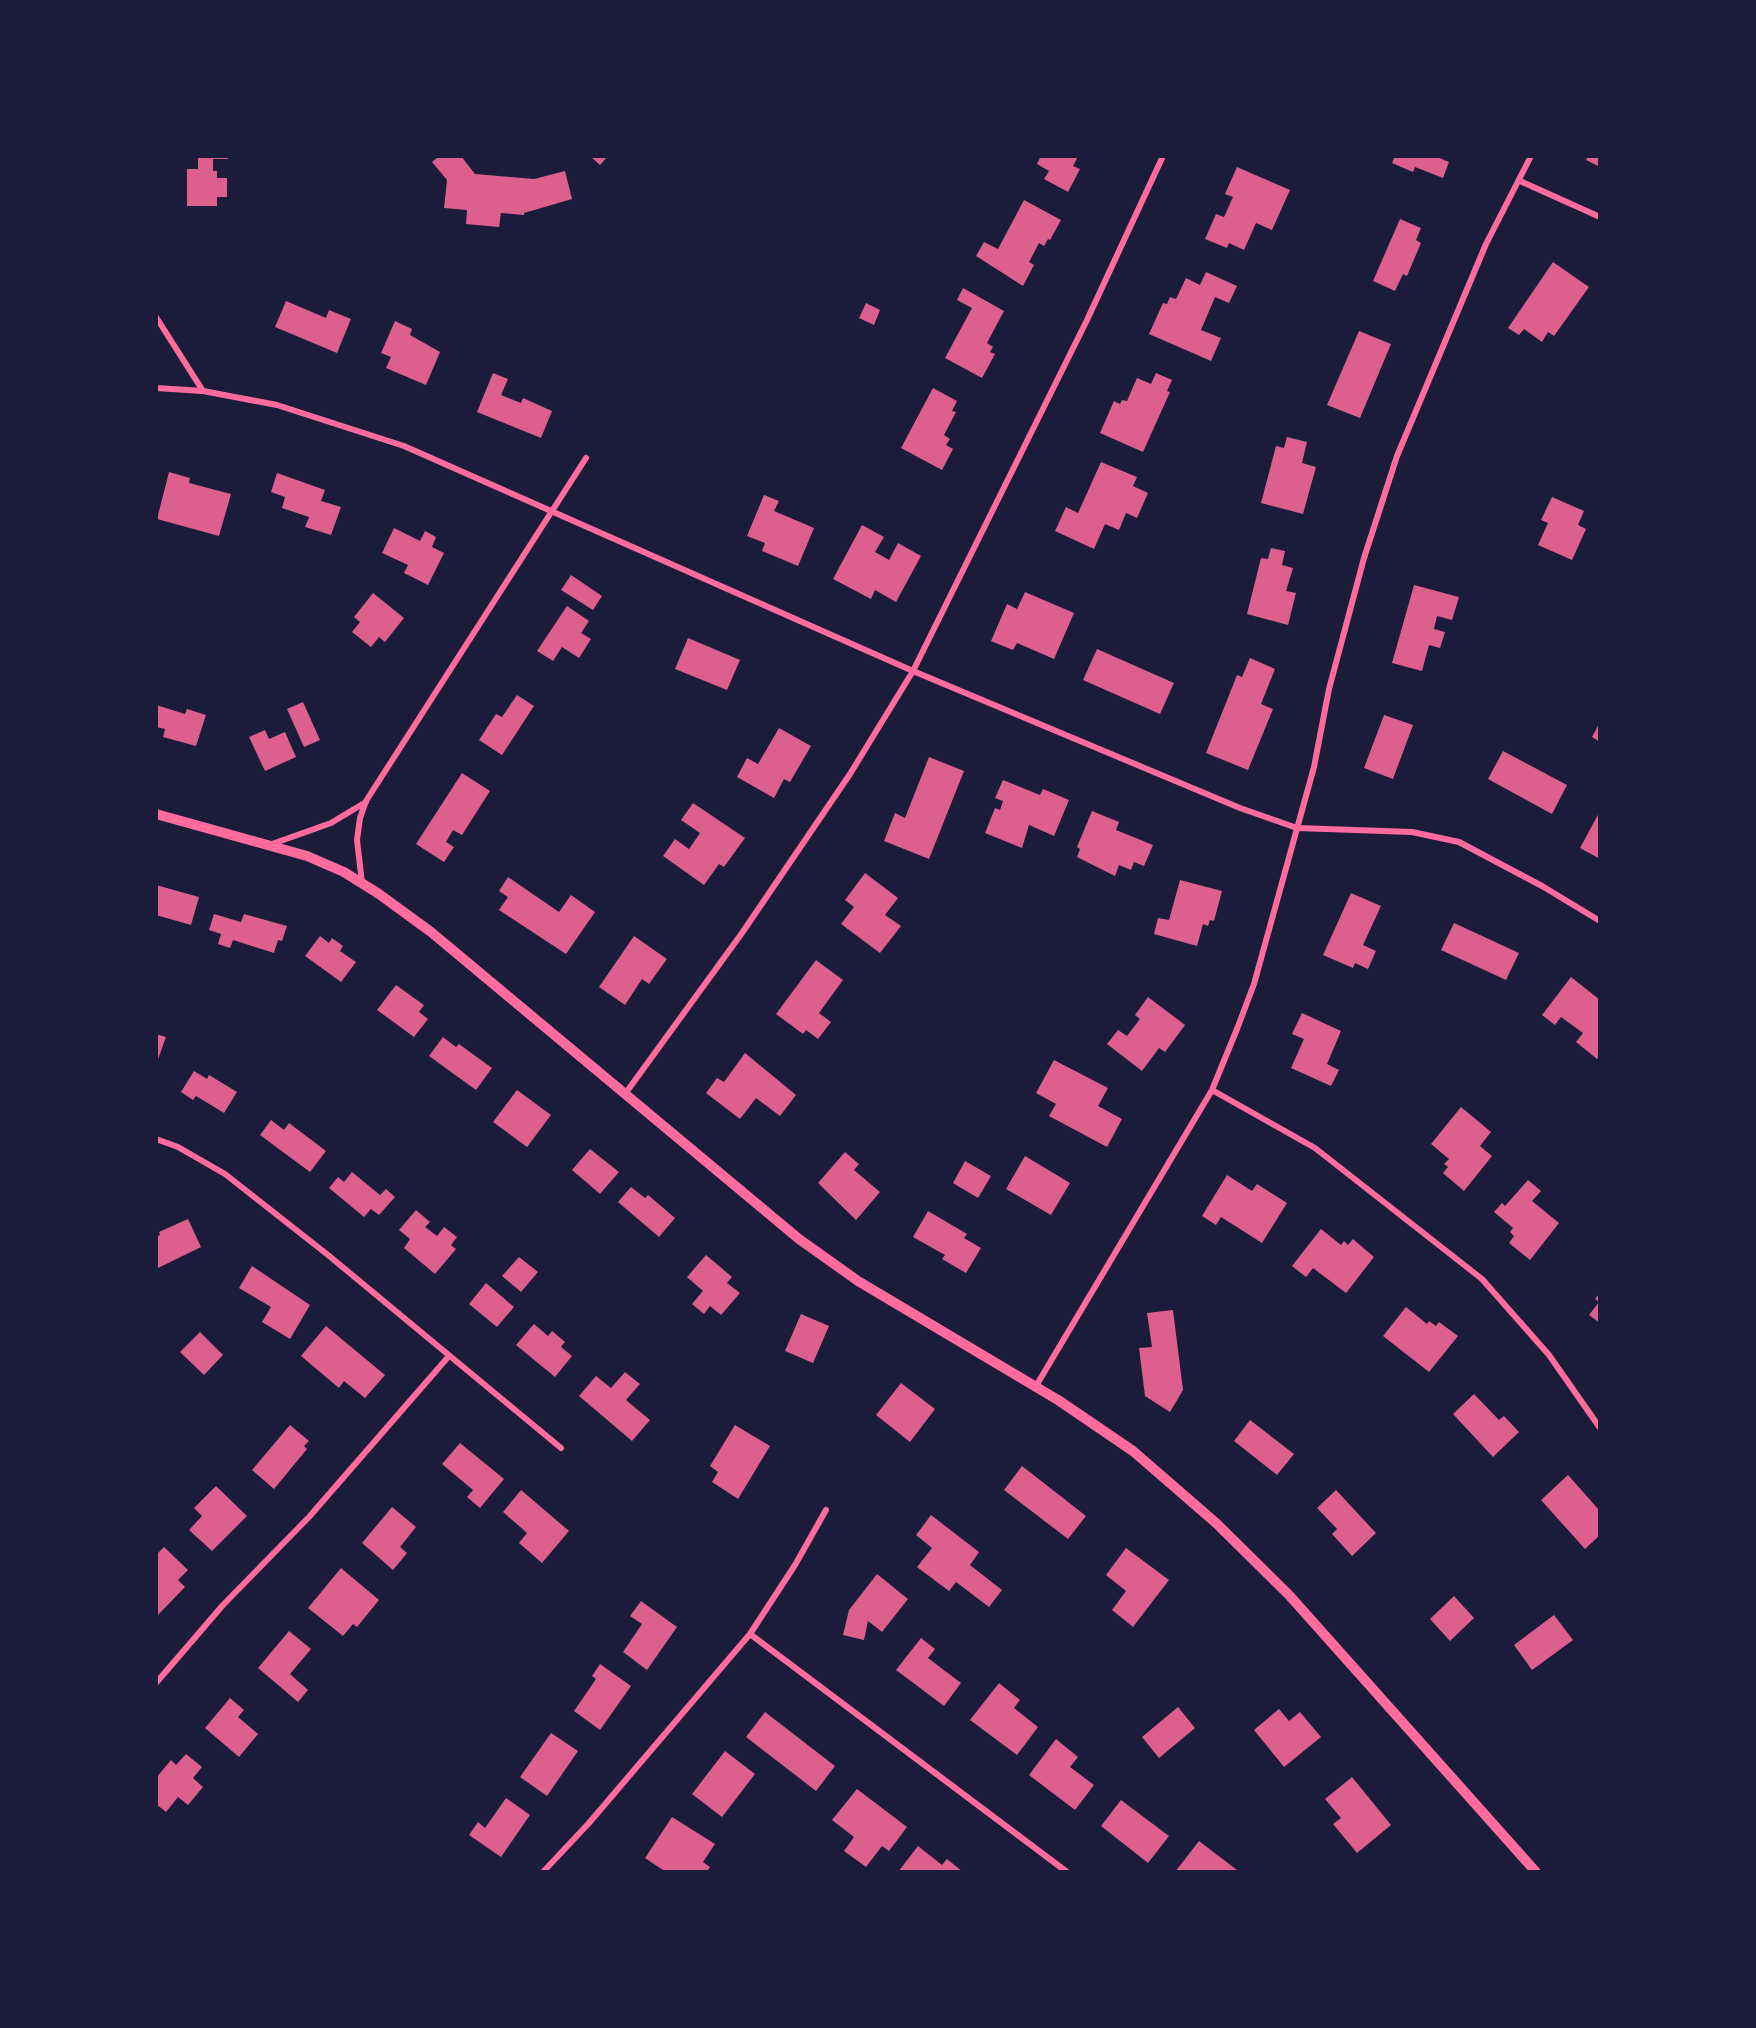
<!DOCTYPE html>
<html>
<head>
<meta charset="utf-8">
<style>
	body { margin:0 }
	#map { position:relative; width:1756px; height:2028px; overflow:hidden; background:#1b1b3a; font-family:Quicksand,sans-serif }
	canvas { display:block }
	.frame { position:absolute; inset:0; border:158px solid #1b1b3a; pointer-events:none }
</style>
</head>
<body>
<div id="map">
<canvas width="1756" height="2028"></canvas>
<div class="frame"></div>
</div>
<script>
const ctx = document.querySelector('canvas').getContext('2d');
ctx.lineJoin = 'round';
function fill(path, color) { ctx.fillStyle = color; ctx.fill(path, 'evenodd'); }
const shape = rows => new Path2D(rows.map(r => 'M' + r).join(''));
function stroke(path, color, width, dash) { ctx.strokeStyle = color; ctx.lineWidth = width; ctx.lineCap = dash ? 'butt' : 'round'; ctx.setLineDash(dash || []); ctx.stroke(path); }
const building = shape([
	[198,156,228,156,228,159,213,159,213,171,217,171,217,178,227,178,227,197,217,197,217,206,187,206,187,169,198,169],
	[439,156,461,156,475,174,534,179,565,171,572,199,524,213,524,215,501,213,499,227,466,224,467,210,444,208,447,180,432,162],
	[590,156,608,156,600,165],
	[1041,156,1078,156,1073,166,1080,169,1068,192,1044,179,1049,171,1037,164],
	[1395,156,1435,156,1449,162,1443,178,1415,167,1413,172,1392,163],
	[1588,156,1600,156,1600,167,1586,160],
	[1237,167,1290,190,1272,230,1256,223,1244,250,1229,243,1227,248,1205,239,1216,214,1224,217,1233,197,1225,194],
	[1024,200,1061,220,1050,240,1048,239,1044,246,1039,243,1029,262,1034,265,1023,286,976,256,984,242,998,249],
	[1400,219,1421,228,1416,240,1421,243,1407,276,1403,274,1395,291,1373,281],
	[1553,262,1589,287,1554,336,1548,332,1542,342,1524,329,1519,335,1508,328],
	[1206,272,1237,286,1229,303,1215,297,1201,330,1221,338,1211,361,1149,334,1163,303,1167,304,1170,297,1176,299,1186,278,1200,285],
	[963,288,1004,311,987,343,993,347,990,352,995,354,982,378,945,358,972,308,957,300],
	[286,301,326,318,329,310,351,319,337,353,275,327],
	[866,303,880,310,874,325,859,318],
	[395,321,412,329,410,335,440,352,426,385,386,368,391,357,381,353],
	[1359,331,1391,344,1360,418,1327,405],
	[493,373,508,379,501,395,521,403,523,398,552,411,541,438,477,412],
	[1156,373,1172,380,1167,391,1170,392,1143,452,1100,433,1114,401,1120,404,1122,400,1127,401,1137,378,1151,384],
	[933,388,957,401,952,411,956,412,944,435,950,439,946,445,953,449,942,470,901,448],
	[1287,437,1307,442,1302,463,1316,467,1303,514,1261,503,1276,446,1284,448],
	[1101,462,1137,477,1133,486,1148,493,1137,518,1126,513,1119,530,1105,524,1094,549,1055,531,1066,507,1078,513],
	[169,472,190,478,189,483,231,494,219,536,157,519],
	[277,473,325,490,321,501,341,507,331,535,305,527,309,517,282,508,285,497,271,492],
	[764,495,779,501,774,511,814,528,798,566,762,551,765,543,747,536],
	[1552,497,1584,511,1578,525,1586,529,1572,560,1538,545,1548,523,1541,520],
	[862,525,884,537,875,552,889,560,898,543,921,556,896,602,875,590,871,599,833,579],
	[394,528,420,541,425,531,436,537,432,547,444,553,428,585,404,573,408,565,382,553],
	[1271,548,1285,551,1282,565,1293,568,1286,591,1296,593,1288,625,1247,614,1261,558,1268,559],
	[571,575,602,596,593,610,561,590],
	[1414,585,1459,597,1452,620,1437,616,1434,629,1445,632,1440,648,1429,645,1422,671,1392,663],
	[1025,592,1074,613,1054,659,1017,643,1013,650,991,641,1007,604,1017,609],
	[373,593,404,618,385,642,379,637,371,647,352,632,360,622,354,617],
	[567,606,589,621,581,633,591,639,579,658,562,647,553,661,537,651],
	[688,638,740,660,727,690,675,669],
	[1097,649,1174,683,1160,714,1083,680],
	[1250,658,1275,669,1261,704,1273,709,1248,770,1206,753,1237,675,1242,677],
	[517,695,534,706,502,755,479,740,496,714,502,717],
	[303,702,320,740,304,747,287,709],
	[156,705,185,714,187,709,206,715,196,746,163,737,165,729,156,727],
	[1384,715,1413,725,1393,779,1364,768],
	[1600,722,1600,742,1592,737],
	[779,728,811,746,790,782,784,779,774,798,737,777,747,758,758,764],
	[265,730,269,739,285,732,296,757,265,771,249,737],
	[1503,751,1567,785,1552,814,1488,779],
	[929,757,964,771,929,859,884,841,895,813,905,818],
	[462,773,490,791,462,835,453,830,446,842,454,847,444,862,416,844],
	[1003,780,1040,795,1043,789,1069,800,1054,836,1029,825,1022,848,985,833,995,808,1000,810,1003,801,995,798],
	[693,803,745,838,724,867,719,864,704,885,663,856,675,839,689,849,700,833,681,820],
	[1092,811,1119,822,1116,830,1153,845,1144,866,1134,862,1131,870,1119,865,1115,876,1077,857,1080,849,1077,847],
	[1600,811,1600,859,1580,848],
	[865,873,898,898,885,915,901,926,880,953,841,924,854,907,845,900],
	[508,877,559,912,571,895,595,912,566,954,499,910,508,897,499,891],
	[1180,880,1222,891,1214,921,1210,920,1208,926,1203,924,1197,946,1154,934,1158,918,1169,920],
	[156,885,199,897,191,925,156,915],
	[1351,893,1381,906,1363,945,1376,951,1368,969,1355,963,1353,968,1323,955],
	[214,914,241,922,244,914,287,926,282,941,278,940,274,953,233,940,230,948,218,944,221,934,209,930],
	[1454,923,1519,953,1506,980,1441,950],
	[320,936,329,943,332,938,343,946,340,951,356,962,341,982,305,956],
	[634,936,667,959,649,984,642,979,625,1005,599,987],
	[816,960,843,980,819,1013,831,1022,818,1039,806,1030,803,1034,776,1014],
	[1571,977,1600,1000,1600,1054,1597,1059,1576,1042,1583,1033,1561,1017,1555,1025,1542,1015],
	[396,985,424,1005,419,1012,428,1019,414,1037,377,1010],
	[1148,997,1185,1025,1165,1052,1159,1048,1142,1071,1107,1044,1118,1030,1127,1036,1140,1019,1135,1015],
	[1302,1013,1341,1031,1327,1064,1339,1070,1331,1086,1291,1068,1304,1039,1292,1034],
	[156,1034,166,1037,156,1065],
	[443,1037,456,1047,459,1044,492,1068,476,1090,429,1056],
	[745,1053,796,1095,780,1116,756,1098,740,1119,706,1093,717,1078,724,1082],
	[1054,1060,1108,1088,1098,1106,1122,1119,1107,1147,1049,1116,1056,1104,1036,1093],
	[194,1071,207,1079,209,1075,237,1092,224,1113,196,1096,193,1100,181,1092],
	[517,1090,551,1115,527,1147,493,1122],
	[1461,1107,1491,1132,1480,1146,1492,1156,1464,1191,1443,1173,1448,1167,1444,1164,1449,1159,1431,1144],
	[271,1120,284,1130,289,1123,326,1151,310,1172,260,1135],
	[590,1149,619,1172,600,1194,572,1170],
	[845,1152,859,1164,854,1170,880,1192,856,1220,818,1183],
	[1025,1156,1070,1183,1051,1215,1006,1189],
	[965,1161,991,1176,978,1198,953,1183],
	[352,1172,380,1195,386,1189,395,1197,379,1215,371,1209,364,1217,329,1188,338,1177,344,1182],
	[1227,1175,1252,1191,1257,1184,1287,1203,1262,1243,1221,1217,1216,1225,1202,1216],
	[1528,1180,1541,1191,1532,1201,1559,1223,1530,1260,1509,1243,1514,1236,1510,1232,1513,1228,1494,1212,1502,1203,1505,1206],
	[631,1187,645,1198,648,1195,675,1218,659,1237,618,1202],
	[416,1210,430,1222,425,1227,437,1236,444,1227,457,1237,451,1245,456,1249,435,1274,404,1248,410,1239,399,1230],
	[928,1211,967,1234,964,1238,981,1248,966,1273,942,1259,945,1255,913,1237],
	[188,1219,201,1247,156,1269,156,1237,160,1235,159,1232],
	[1321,1229,1341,1245,1344,1241,1348,1245,1353,1239,1374,1257,1346,1293,1313,1268,1306,1277,1292,1266],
	[706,1255,732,1277,727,1283,740,1293,721,1315,710,1306,704,1314,692,1304,703,1291,687,1277],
	[519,1257,538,1272,521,1292,502,1276],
	[252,1266,310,1305,290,1339,262,1322,271,1307,239,1288],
	[486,1283,514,1307,497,1327,469,1304],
	[1600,1293,1600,1323,1589,1315,1599,1302,1595,1299],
	[1406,1307,1427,1324,1429,1321,1436,1326,1439,1322,1458,1336,1429,1372,1383,1336],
	[1173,1310,1183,1390,1170,1412,1145,1396,1139,1348,1152,1347,1147,1313],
	[801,1314,829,1326,813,1363,785,1351],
	[534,1324,548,1336,552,1331,565,1342,561,1347,572,1356,555,1377,516,1345],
	[326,1326,385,1375,365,1398,344,1381,339,1388,301,1356],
	[200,1332,223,1355,204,1375,180,1352],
	[625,1372,640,1384,626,1400,650,1420,632,1441,579,1396,596,1376,611,1388],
	[901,1383,935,1409,910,1442,876,1415],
	[1474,1394,1499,1420,1504,1416,1519,1432,1493,1457,1453,1414],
	[1250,1420,1294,1454,1277,1475,1234,1441],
	[290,1425,309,1441,304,1446,307,1449,274,1489,252,1470],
	[735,1425,770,1446,738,1499,712,1482,718,1472,710,1466],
	[460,1443,504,1479,480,1508,467,1497,473,1490,442,1464],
	[1022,1466,1086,1516,1068,1539,1004,1490],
	[1568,1475,1600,1511,1600,1535,1585,1549,1541,1500],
	[216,1486,247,1516,212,1551,189,1530,202,1516,194,1508],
	[521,1490,569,1531,542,1563,519,1543,527,1533,503,1512],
	[1336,1490,1376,1533,1352,1556,1332,1534,1337,1529,1317,1508],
	[392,1507,416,1527,400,1547,407,1553,393,1570,362,1543],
	[931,1515,979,1552,970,1565,1002,1590,989,1607,956,1582,949,1591,917,1567,932,1548,916,1535],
	[164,1547,188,1570,178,1580,185,1587,156,1617,156,1555],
	[1126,1548,1169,1580,1133,1627,1112,1610,1126,1591,1106,1575],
	[341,1568,379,1600,357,1627,353,1624,343,1636,308,1608],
	[877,1574,908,1599,882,1632,868,1621,864,1640,843,1635,849,1610],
	[1454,1596,1474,1618,1450,1641,1430,1619],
	[641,1601,677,1627,647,1670,623,1652,642,1624,630,1616],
	[1554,1615,1573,1640,1532,1670,1514,1645],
	[289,1631,311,1649,290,1674,308,1690,298,1702,258,1668],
	[921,1638,935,1649,928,1658,961,1683,944,1706,896,1670],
	[600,1664,631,1686,600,1730,574,1711,596,1679,592,1676],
	[999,1683,1020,1700,1014,1708,1038,1727,1017,1755,970,1720],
	[230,1698,244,1710,238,1717,258,1734,239,1757,205,1728],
	[1178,1707,1195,1728,1159,1758,1142,1737],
	[1279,1709,1289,1721,1300,1712,1321,1737,1284,1767,1254,1730],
	[765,1712,835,1766,816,1791,746,1737],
	[551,1733,578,1751,547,1796,520,1777],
	[1056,1739,1078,1757,1070,1767,1094,1785,1075,1810,1029,1775],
	[725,1751,755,1774,722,1817,692,1794],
	[186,1754,202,1767,193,1778,203,1787,188,1805,178,1797,166,1812,156,1804,156,1778,171,1760,176,1765],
	[1352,1777,1391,1825,1357,1853,1333,1824,1341,1818,1325,1799],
	[857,1789,907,1827,889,1851,882,1846,866,1867,844,1851,854,1837,832,1820],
	[506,1798,530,1815,501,1857,469,1835,478,1822,485,1828],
	[1121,1800,1169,1836,1148,1863,1101,1826],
	[672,1817,715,1844,703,1862,710,1867,707,1872,666,1872,645,1858],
	[1199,1841,1237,1870,1235,1872,1175,1872],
	[918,1846,942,1865,947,1859,963,1872,898,1872]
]);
const minor = shape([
	[1520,181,1600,217],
	[156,317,203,391,277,405,404,446,913,671,1240,808,1297,828,1412,832,1459,842,1542,886,1600,921],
	[156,388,203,391],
	[272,844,331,823,366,802],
	[362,883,357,840,360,818,366,801,586,458],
	[1212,1090,1315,1148,1482,1279,1549,1355,1600,1428],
	[625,1094,742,933,850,774,913,671,1087,320,1163,156],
	[156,1139,178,1147,225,1174,328,1255,561,1448],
	[1036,1386,1212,1090,1237,1029,1254,984,1314,767,1329,689,1364,558,1397,456,1486,244,1531,156],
	[750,1634,1067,1872],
	[156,1683,223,1605,309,1517,449,1356],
	[543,1872,589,1823,750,1634,795,1565,826,1510]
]);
const tertiary = shape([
	[156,814,307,856,344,872,379,894,431,932,799,1239,858,1281,1058,1400,1133,1451,1216,1523,1289,1595,1536,1872]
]);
fill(building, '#dd5f8e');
stroke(minor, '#ff6b9d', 6);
stroke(tertiary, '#ff6b9d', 10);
</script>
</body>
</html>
